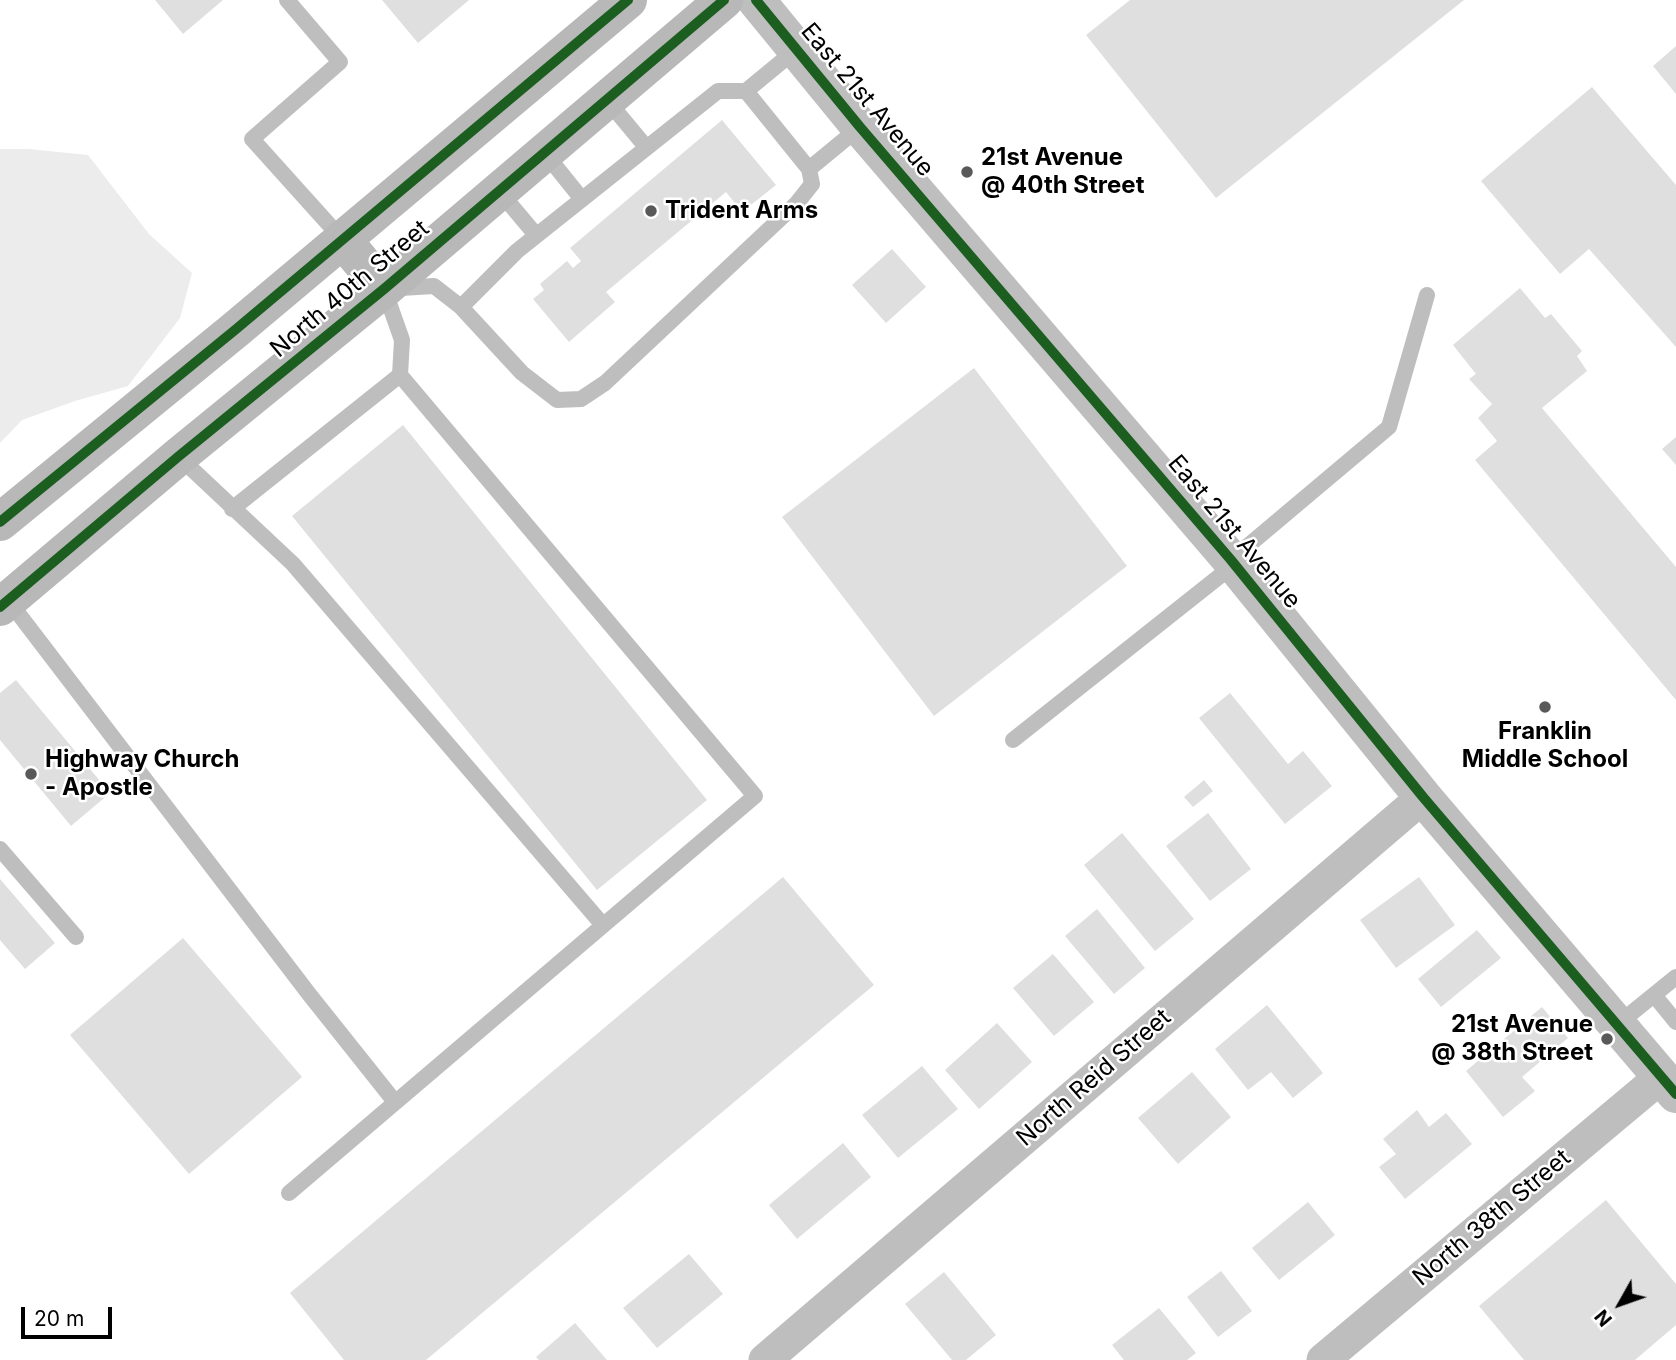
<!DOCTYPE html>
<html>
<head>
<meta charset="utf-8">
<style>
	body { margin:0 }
	#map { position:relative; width:1676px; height:1360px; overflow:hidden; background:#fff; font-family:Inter,sans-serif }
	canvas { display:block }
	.north { position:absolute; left:1585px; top:1269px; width:70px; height:70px; -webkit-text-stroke:5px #fff; paint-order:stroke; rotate:230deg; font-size:19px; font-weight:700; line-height:28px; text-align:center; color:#000 }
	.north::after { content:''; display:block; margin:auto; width:24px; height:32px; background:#000; clip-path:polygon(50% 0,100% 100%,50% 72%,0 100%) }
	.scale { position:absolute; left:21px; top:1307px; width:91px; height:32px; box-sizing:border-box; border:4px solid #000; border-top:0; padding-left:9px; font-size:21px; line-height:24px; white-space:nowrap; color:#000; -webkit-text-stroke:5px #fff; paint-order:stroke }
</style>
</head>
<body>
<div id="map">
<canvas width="1676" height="1360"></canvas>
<div class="north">N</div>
<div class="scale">20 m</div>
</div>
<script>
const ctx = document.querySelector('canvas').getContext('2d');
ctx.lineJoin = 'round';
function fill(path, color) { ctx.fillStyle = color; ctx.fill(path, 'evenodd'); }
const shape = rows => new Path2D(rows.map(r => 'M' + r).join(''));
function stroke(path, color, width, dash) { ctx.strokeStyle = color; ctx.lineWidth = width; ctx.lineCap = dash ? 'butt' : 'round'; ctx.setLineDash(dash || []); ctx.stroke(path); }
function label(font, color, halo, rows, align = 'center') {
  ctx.font = font + ' Inter,sans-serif'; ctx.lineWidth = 5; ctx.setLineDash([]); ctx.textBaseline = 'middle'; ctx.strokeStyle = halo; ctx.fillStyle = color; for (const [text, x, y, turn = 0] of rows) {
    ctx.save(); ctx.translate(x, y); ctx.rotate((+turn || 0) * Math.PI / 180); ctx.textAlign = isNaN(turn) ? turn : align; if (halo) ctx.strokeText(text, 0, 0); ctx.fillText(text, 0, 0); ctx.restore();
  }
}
const green = shape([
	[0,149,29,149,88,155,149,234,192,273,180,318,128,386,75,401,22,420,0,443]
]);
const building = shape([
	[155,0,223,0,183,34],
	[382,0,469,0,418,43],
	[1130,0,1464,0,1216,198,1086,35],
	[1676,46,1676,94,1653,66],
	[1592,87,1676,185,1676,347,1589,249,1560,274,1481,181],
	[722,120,776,185,742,212,726,192,606,292,615,302,569,342,533,299,544,290,540,284,567,261,573,268,581,261,570,248],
	[892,249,926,287,886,323,852,285],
	[1520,288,1545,318,1551,314,1582,351,1577,356,1587,371,1542,408,1676,567,1676,700,1475,460,1497,441,1478,418,1492,404,1469,379,1476,374,1453,345],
	[974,368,1127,566,934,716,782,517],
	[403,425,707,800,597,890,292,516],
	[1676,437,1676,465,1662,449],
	[16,680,110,793,71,826,0,740,0,693],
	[1230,693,1288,764,1303,751,1332,786,1285,824,1199,718],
	[1204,780,1213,791,1193,807,1184,797],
	[1208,813,1251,869,1210,901,1166,846],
	[1122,833,1194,919,1155,951,1084,865],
	[783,877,874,985,426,1360,344,1360,290,1293],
	[1419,877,1455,925,1396,968,1360,920],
	[0,879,55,943,25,969,0,940],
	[1097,909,1145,968,1114,994,1065,936],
	[1477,930,1501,958,1441,1007,1418,979],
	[183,938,302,1077,189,1174,70,1035],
	[1053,954,1094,1002,1054,1036,1013,988],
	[1267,1005,1323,1073,1293,1098,1271,1072,1248,1090,1215,1049],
	[1542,1007,1568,1038,1522,1077,1535,1091,1503,1117,1466,1071],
	[997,1023,1032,1062,979,1109,945,1070],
	[922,1066,958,1109,898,1158,862,1115],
	[1192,1072,1231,1117,1178,1164,1138,1118],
	[1417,1110,1429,1127,1446,1113,1472,1144,1405,1199,1379,1167,1396,1154,1383,1139],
	[843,1143,871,1177,797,1239,769,1205],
	[1606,1200,1676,1284,1676,1325,1635,1360,1524,1360,1479,1306],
	[1308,1202,1335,1235,1279,1280,1252,1248],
	[689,1254,723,1294,657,1348,623,1308],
	[1221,1271,1252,1311,1218,1337,1187,1297],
	[944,1272,996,1335,966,1360,952,1360,905,1304],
	[1159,1308,1196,1353,1187,1360,1124,1360,1112,1345],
	[575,1323,607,1360,539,1360,536,1357]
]);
const service = shape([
	[287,0,340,62,252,139,342,239],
	[607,100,646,147],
	[544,152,581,198],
	[809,169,860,127],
	[499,191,536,235],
	[461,307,517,251,718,91,746,91],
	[179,457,293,564,602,924],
	[232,509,400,375],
	[1231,560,1389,427,1427,295],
	[8,600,309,994,395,1102],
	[1013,740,1235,564],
	[0,849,76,937],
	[1654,995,1676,1022],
	[1618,1024,1676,977],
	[289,1193,755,796,400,375,402,340,384,289,434,286,461,307,522,373,557,400,581,399,605,383,797,203,812,184,809,169,746,91,797,49]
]);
const minor = shape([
	[765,1360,1423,797],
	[1323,1360,1662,1076]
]);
const tertiary = shape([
	[756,0,860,127,1231,560,1423,797,1676,1094]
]);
const secondary = shape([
	[342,239,384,289],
	[0,522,235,330,628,0],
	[0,607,179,456,384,289,724,0]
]);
const cycleway = shape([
	[756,0,860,127,1231,560,1423,797,1676,1094],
	[0,522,235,330,628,0],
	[0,607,179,456,384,289,724,0]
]);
const markers = [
	[967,172,7,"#595959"],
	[651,211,7,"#595959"],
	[1545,707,7,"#595959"],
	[31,774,7,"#595959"],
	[1607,1039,7,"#595959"]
];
const streetNames = [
	["East 21st Avenue",867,100,50],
	["North 40th Street",350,289,-40],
	["East 21st Avenue",1234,532,50],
	["North Reid Street",1094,1078,-41],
	["North 38th Street",1492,1218,-40]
];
const poiNames = [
	["21st Avenue",981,158],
	["@ 40th Street",981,186],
	["Trident Arms",665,211],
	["Franklin",1545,732,"center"],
	["Middle School",1545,760,"center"],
	["Highway Church",45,760],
	["- Apostle",45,788],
	["21st Avenue",1593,1025,"right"],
	["@ 38th Street",1593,1053,"right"]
];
fill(green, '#ececec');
fill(building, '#dfdfdf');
stroke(service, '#bebebe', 16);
stroke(minor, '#bebebe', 33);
stroke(tertiary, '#bebebe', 38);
stroke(secondary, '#b8b8b8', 38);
stroke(cycleway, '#1b5e20', 10);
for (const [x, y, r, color] of markers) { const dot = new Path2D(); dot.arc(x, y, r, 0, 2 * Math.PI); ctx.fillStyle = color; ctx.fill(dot); stroke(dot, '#fff', 2.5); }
label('24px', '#000', '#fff', streetNames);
label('bold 24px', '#000', '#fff', poiNames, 'left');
</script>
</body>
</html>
